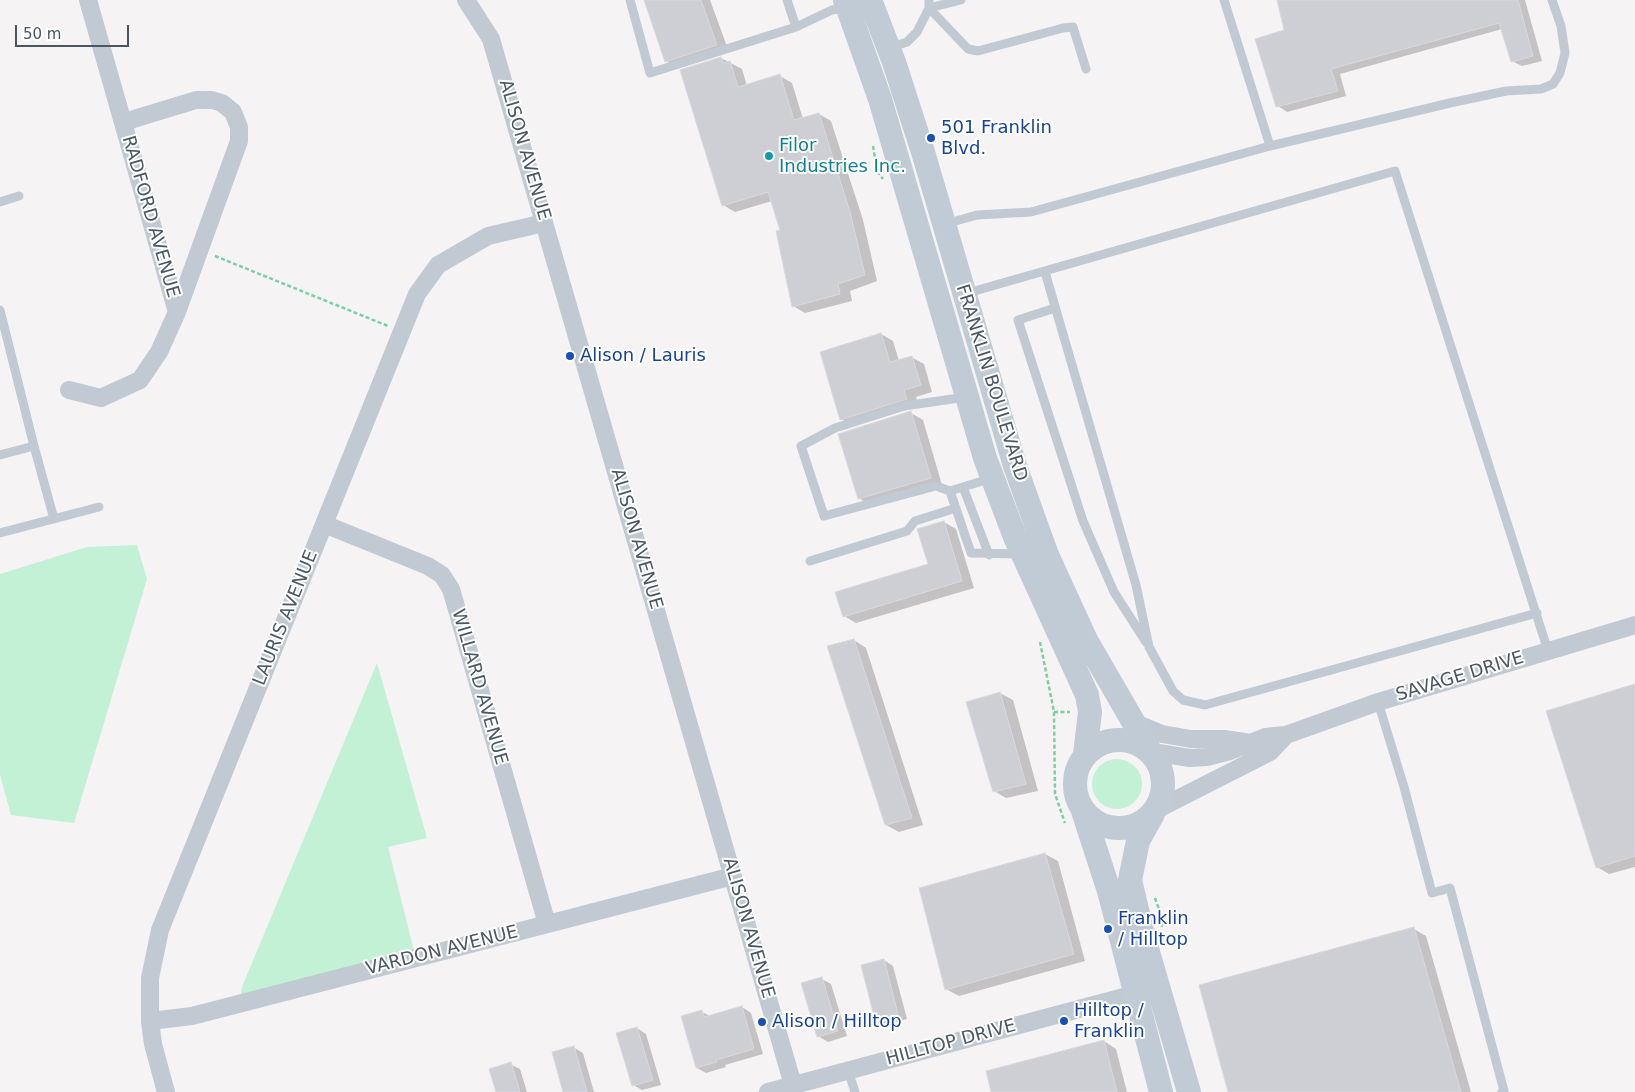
<!DOCTYPE html>
<html>
<head>
<meta charset="utf-8">
<style>
	body { margin:0 }
	#map { position:relative; width:1635px; height:1092px; overflow:hidden; background:#f5f3f3; font-family:"DejaVu Sans",sans-serif }
	canvas { display:block }
	.scale { position:absolute; left:15px; top:25px; width:114px; height:22px; box-sizing:border-box; border:2px solid #4a5661; border-top:0; padding-left:6px; font-size:15px; line-height:18px; white-space:nowrap; color:#4a5661; -webkit-text-stroke:4px #fff; paint-order:stroke }
</style>
</head>
<body>
<div id="map">
<canvas width="1635" height="1092"></canvas>
<div class="scale">50 m</div>
</div>
<script>
const ctx = document.querySelector('canvas').getContext('2d');
ctx.lineJoin = 'round';
function fill(path, color) { ctx.fillStyle = color; ctx.fill(path, 'evenodd'); }
const shape = rows => new Path2D(rows.map(r => 'M' + r).join(''));
function stroke(path, color, width, dash) { ctx.strokeStyle = color; ctx.lineWidth = width; ctx.lineCap = dash ? 'butt' : 'round'; ctx.setLineDash(dash || []); ctx.stroke(path); }
function label(font, color, halo, rows, align = 'center') {
  ctx.font = font + ' "DejaVu Sans",sans-serif'; ctx.lineWidth = 4; ctx.setLineDash([]); ctx.textBaseline = 'middle'; ctx.strokeStyle = halo; ctx.fillStyle = color; for (const [text, x, y, turn = 0] of rows) {
    ctx.save(); ctx.translate(x, y); ctx.rotate((+turn || 0) * Math.PI / 180); ctx.textAlign = isNaN(turn) ? turn : align; if (halo) ctx.strokeText(text, 0, 0); ctx.fillText(text, 0, 0); ctx.restore();
  }
}
const green = shape([
	[137,545,147,579,74,823,11,815,0,775,0,574,87,547],
	[377,663,427,838,388,847,415,955,239,1007,242,987],
	'1092 784a25 25 0 1 1 50 0a25 25 0 1 1-50 0Z'
]);
const shadow = shape([
	[645,0,710,0,729,52,679,68,666,61],
	[1278,0,1525,0,1542,61,1522,66,1512,61,1502,29,1340,74,1346,96,1287,112,1278,106,1286,31],
	[721,58,742,69,747,86,780,76,792,83,803,119,819,114,831,121,863,220,877,281,850,291,852,301,805,313,793,306,781,231,772,201,735,212,723,205],
	[881,334,893,341,899,361,911,357,924,364,932,392,916,397,919,406,854,426,841,419],
	[911,413,923,420,942,485,871,506,859,498],
	[944,522,956,529,974,588,856,623,844,616,929,565],
	[854,640,866,648,923,825,899,832,886,825],
	[1635,685,1635,867,1609,874,1597,867],
	[1000,693,1013,700,1038,791,1006,798,994,791],
	[1045,854,1058,861,1085,961,959,996,946,989],
	[1414,929,1426,936,1471,1092,1229,1092],
	[884,960,893,966,907,1019,886,1025,876,1019],
	[822,979,831,984,847,1036,828,1042,818,1036],
	[742,1007,751,1013,763,1054,725,1065,726,1067,706,1073,697,1068,702,1012,710,1016],
	[637,1028,646,1034,661,1085,642,1090,633,1085],
	[1104,1041,1116,1049,1127,1092,992,1092],
	[573,1047,583,1053,594,1092,565,1092],
	[510,1064,520,1069,527,1092,497,1092]
]);
const building = shape([
	[644,0,701,0,717,45,665,62,644,0],
	[1277,0,1518,0,1533,56,1511,62,1499,23,1331,69,1338,91,1276,107,1255,39,1284,30,1277,0],
	[721,57,723,63,730,61,738,87,780,74,794,120,819,113,850,212,865,275,838,284,840,294,792,307,776,231,780,230,768,192,722,206,680,70,721,57],
	[881,333,890,362,912,356,921,385,904,390,907,399,840,420,820,352,881,333],
	[911,411,931,478,858,499,838,434,911,411],
	[944,521,962,581,843,617,835,592,928,564,917,529,944,521],
	[854,639,912,818,885,825,827,646,854,639],
	[1635,684,1635,856,1596,868,1546,711,1635,684],
	[1000,692,1026,784,993,792,966,702,1000,692],
	[1045,853,1074,954,945,990,919,888,1045,853],
	[1414,927,1461,1092,1228,1092,1199,985,1414,927],
	[884,959,898,1014,875,1020,861,965,884,959],
	[822,977,838,1031,817,1037,801,983,822,977],
	[742,1006,754,1049,716,1060,717,1062,696,1068,681,1016,702,1010,704,1017,742,1006],
	[637,1027,653,1080,632,1086,616,1033,637,1027],
	[1104,1040,1117,1092,991,1092,986,1071,1104,1040],
	[574,1046,587,1092,563,1092,552,1052,574,1046],
	[511,1062,520,1092,496,1092,489,1069,511,1062]
]);
const path = shape([
	[873,146,877,171,883,179],
	[215,256,388,326],
	[1040,642,1054,712,1055,794,1065,823],
	[1054,712,1070,712],
	[1155,898,1162,918,1162,929]
]);
const service = shape([
	[630,0,650,73,796,27,832,10,845,8],
	[787,0,796,27],
	[961,0,929,8,968,49,978,51,1063,28,1073,27,1086,69],
	[1224,0,1270,146],
	[889,48,907,42,917,32,929,8,929,0],
	[0,202,19,196],
	[945,224,977,215,1031,212,1270,146,1450,103,1506,91,1541,89,1553,84,1560,73,1565,53,1561,26,1552,0],
	[1045,272,1136,585,1149,647,1173,691,1183,700,1205,705,1537,613],
	[964,294,1395,171,1548,651],
	[1055,308,1018,320,1083,521,1114,592,1146,642],
	[0,310,34,446,0,455],
	[34,446,54,519],
	[992,478,950,491,971,553,1021,554],
	[963,487,989,555],
	[950,491,936,486,824,516,801,446,835,428,904,406,966,397],
	[0,533,99,507],
	[810,561,907,531,915,521,956,508],
	[1378,702,1404,787,1432,893,1450,888,1504,1091,1502,1092],
	[848,1070,855,1092]
]);
const minor = shape([
	[88,0,177,312],
	[466,0,491,39,793,1085],
	[69,390,101,398,140,380,159,352,177,312,239,141,239,127,233,112,222,103,212,100,196,100,124,122],
	[324,524,428,566,442,575,451,589,547,924],
	[1135,723,1162,734,1191,739,1224,739,1251,743],
	[1152,752,1190,758,1207,757,1230,751,1265,737,1286,735,1378,702,1635,625],
	[1156,810,1270,752,1286,735],
	[150,1021,192,1016,733,876],
	[166,1092,153,1044,150,1021,150,978,160,930,417,294,438,265,488,236,544,223],
	[768,1092,1135,994]
]);
const secondary = shape([
	[845,0,880,99,985,458,1015,537,1087,695,1090,712,1085,755],
	[870,0,894,62,923,152,1015,466,1047,555,1086,640,1149,749],
	'1075 784a44 44 0 1 1 88 0a44 44 0 1 1-88 0Z',
	[1082,808,1109,891,1161,1092],
	[1153,814,1138,841,1130,880,1143,935,1189,1092]
]);
const markers = [
	[931,138,5,"#1a4fb4"],
	[769,156,5,"#0f9aa8"],
	[570,356,5,"#1a4fb4"],
	[1108,929,5,"#1a4fb4"],
	[1064,1021,5,"#1a4fb4"],
	[762,1022,5,"#1a4fb4"]
];
const transitNames = [
	["501 Franklin",941,128],
	["Blvd.",941,149],
	["Alison / Lauris",580,356],
	["Franklin",1118,919],
	["/ Hilltop",1118,940],
	["Hilltop /",1074,1011],
	["Franklin",1074,1032],
	["Alison / Hilltop",772,1022]
];
const cultureNames = [
	["Filor",779,146],
	["Industries Inc.",779,167]
];
const streetNames = [
	["ALISON AVENUE",524,150,74],
	["RADFORD AVENUE",150,217,74],
	["FRANKLIN BOULEVARD",991,383,73],
	["ALISON AVENUE",636,539,74],
	["LAURIS AVENUE",286,618,-68],
	["SAVAGE DRIVE",1460,677,-17],
	["WILLARD AVENUE",479,687,74],
	["ALISON AVENUE",748,928,74],
	["VARDON AVENUE",442,951,-14],
	["HILLTOP DRIVE",951,1043,-15]
];
fill(green, '#c3f1d5');
fill(shadow, '#0003');
fill(building, '#cdcfd5');
stroke(building, '#d7d9de', 1);
stroke(path, '#7ad0a6', 2.5, [4, 2.5]);
stroke(service, '#c1cad2', 9);
stroke(minor, '#c1cad2', 18);
stroke(secondary, '#c1cbd6', 24);
for (const [x, y, r, color] of markers) { const dot = new Path2D(); dot.arc(x, y, r, 0, 2 * Math.PI); ctx.fillStyle = color; ctx.fill(dot); stroke(dot, '#fff', 2); }
label('18px', '#164399', '#fff', transitNames, 'left');
label('18px', '#0d838f', '#fff', cultureNames, 'left');
label('18px', '#4a5661', '#fff', streetNames);
</script>
</body>
</html>
